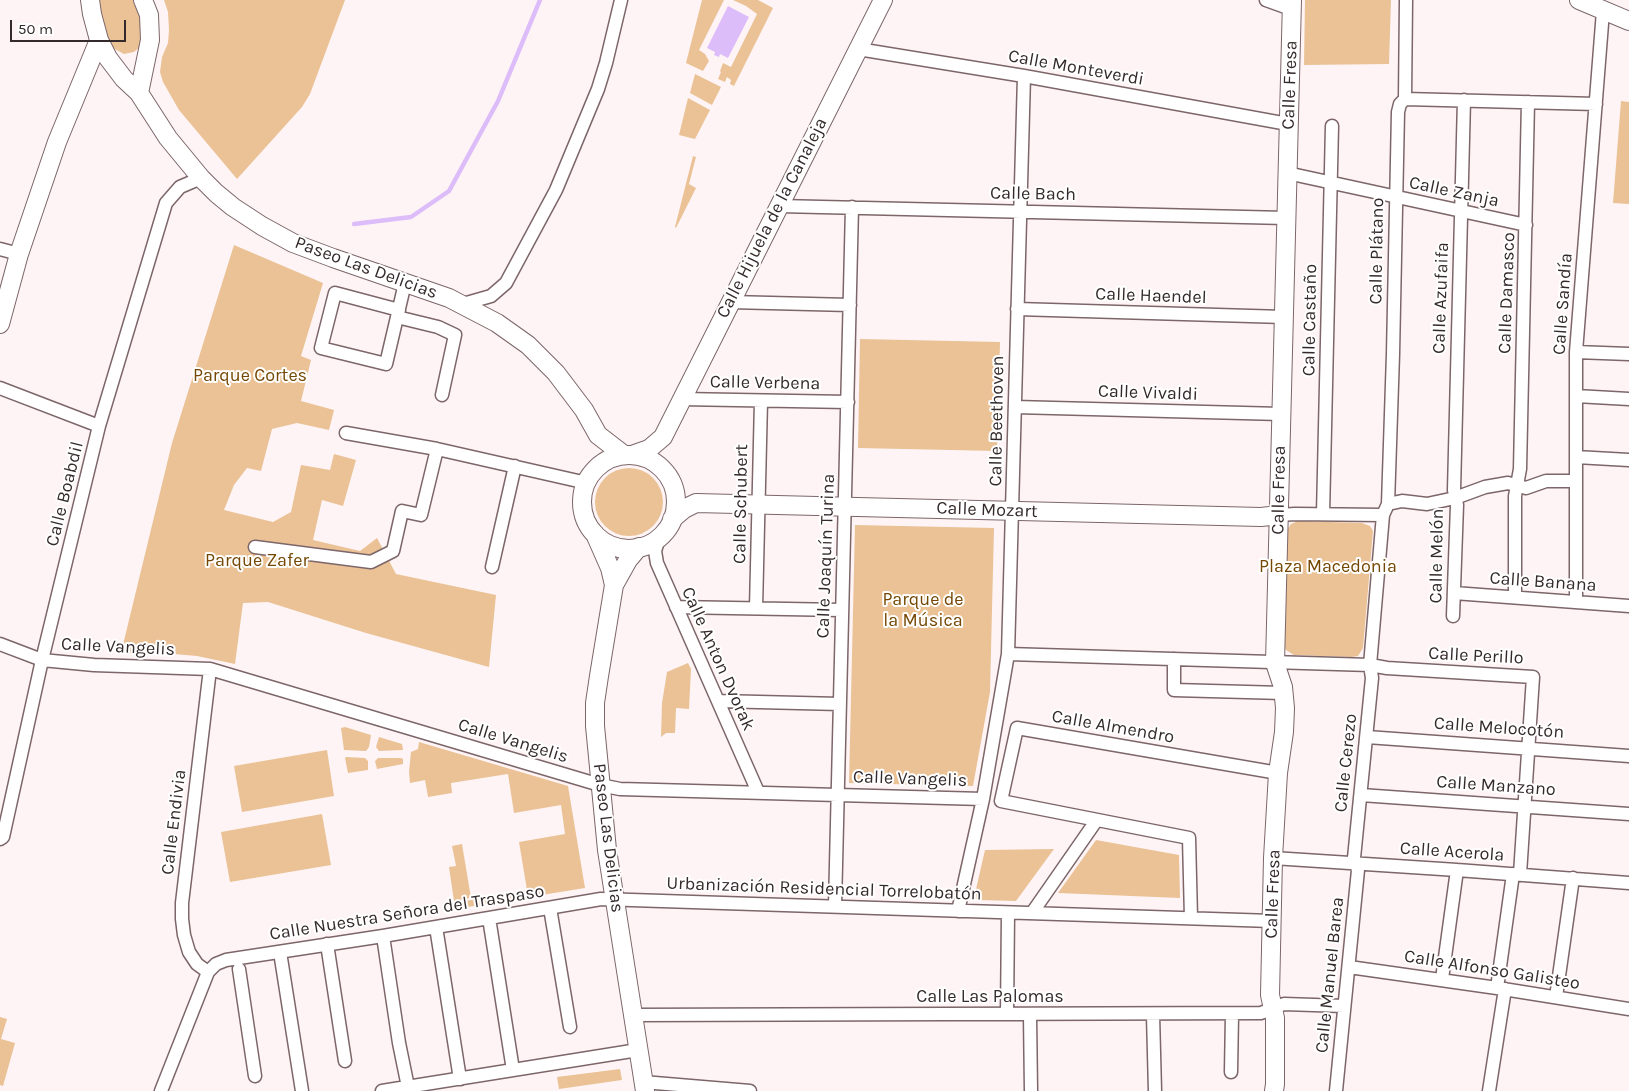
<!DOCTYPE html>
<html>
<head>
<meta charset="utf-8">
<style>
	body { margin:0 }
	#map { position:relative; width:1629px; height:1091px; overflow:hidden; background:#fff4f5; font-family:Karla,sans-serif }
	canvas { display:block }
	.scale { position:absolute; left:10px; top:20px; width:116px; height:22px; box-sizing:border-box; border:2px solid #342a2b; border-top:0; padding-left:6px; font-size:15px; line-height:18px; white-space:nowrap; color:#342a2b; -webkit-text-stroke:4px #fff; paint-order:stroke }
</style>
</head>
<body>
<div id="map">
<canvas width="1629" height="1091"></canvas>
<div class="scale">50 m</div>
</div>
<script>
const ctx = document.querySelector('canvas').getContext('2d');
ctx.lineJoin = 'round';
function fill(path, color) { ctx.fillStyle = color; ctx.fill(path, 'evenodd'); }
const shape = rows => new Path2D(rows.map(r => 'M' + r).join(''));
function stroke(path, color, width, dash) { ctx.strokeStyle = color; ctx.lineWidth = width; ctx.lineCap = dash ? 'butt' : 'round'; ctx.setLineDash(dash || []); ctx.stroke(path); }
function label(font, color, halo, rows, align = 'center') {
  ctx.font = font + ' Karla,sans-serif'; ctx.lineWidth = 4; ctx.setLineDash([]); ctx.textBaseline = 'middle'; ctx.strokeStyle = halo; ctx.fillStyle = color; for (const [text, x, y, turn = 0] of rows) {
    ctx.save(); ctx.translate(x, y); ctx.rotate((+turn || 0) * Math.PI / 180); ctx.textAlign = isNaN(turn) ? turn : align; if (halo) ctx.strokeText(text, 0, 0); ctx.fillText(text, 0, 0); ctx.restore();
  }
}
const green = shape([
	[98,0,135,0,137,3,142,25,141,46,134,52,124,54,111,47,102,24],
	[164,0,345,0,310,94,302,107,237,179,179,110,163,82,160,72,162,57,168,43,169,30,168,12],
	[702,0,724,0,699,50,705,54,709,61,703,71,686,63],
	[733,0,758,0,773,8,734,86,730,84,731,80,727,77,725,82,718,79,721,72,720,71,723,63,731,67,757,14,746,6],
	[1305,0,1391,0,1389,64,1304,65],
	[695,74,721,87,712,105,690,93],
	[688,98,710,110,695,139,679,135],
	[1621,101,1629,102,1629,204,1613,203],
	[693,156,696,157,689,184,696,188,676,228,675,227],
	[234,245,323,283,301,356,311,360,301,401,334,410,329,430,297,423,272,429,261,471,247,468,234,485,224,510,273,522,291,512,301,465,330,470,334,454,356,460,343,506,322,500,313,540,360,551,377,538,396,574,496,595,489,667,366,633,268,602,243,603,235,664,197,656,174,654,121,653,172,443],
	[860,339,1000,342,997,451,858,448],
	'595 502a34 34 0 1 1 68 0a34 34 0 1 1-68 0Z',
	[1298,521,1362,523,1370,526,1373,531,1363,648,1358,656,1352,657,1294,655,1286,650,1284,646,1287,530,1291,524],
	[855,525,994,528,990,692,973,786,849,783],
	[688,663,691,669,689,709,676,708,675,733,666,733,661,737,662,703,667,672],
	[345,727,371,735,369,747,366,751,344,750,341,728],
	[379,737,402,744,403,750,379,751,376,747],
	[419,742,568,786,585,888,455,909,454,903,527,890,519,842,565,834,561,805,514,813,508,774,451,783,452,793,428,797,425,780,410,783,409,772,411,752,418,749],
	[327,750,334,796,242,812,234,766],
	[346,757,365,758,368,761,368,770,348,773,345,758],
	[378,758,401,758,403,759,403,764,377,769,375,761],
	[322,814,331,865,230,882,221,832],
	[1096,840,1179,855,1180,898,1058,893],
	[462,844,471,898,454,901,449,867,456,866,452,846],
	[1054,849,1016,901,978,900,974,898,985,850],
	[0,1017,7,1019,1,1039,15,1043,3,1086,0,1085],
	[620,1069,622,1080,559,1089,557,1077]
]);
const water = shape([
	[728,6,749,17,728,58,720,54,719,57,714,55,715,52,707,48]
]);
const stream = shape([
	[354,224,411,217,449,191,498,101,540,0]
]);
const street = shape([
	[1266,0,1291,9],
	[858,49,1024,76,1288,124],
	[1405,99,1596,104],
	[1287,173,1526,225],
	[779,206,1286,218],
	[0,249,19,254],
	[730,302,850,305],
	[463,304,491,296,506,283,556,190,598,89,606,63,621,0],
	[1017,309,1284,317],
	[399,310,335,293,321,348,386,364,405,283],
	[397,317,438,327,455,335,442,395],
	[1576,352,1629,354],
	[0,388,99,426],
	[1576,396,1629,399],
	[681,399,848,402],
	[1015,407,1281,414],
	[346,433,437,449,587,483],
	[1576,457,1629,460],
	[1388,504,1393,354,1398,112,1400,104,1405,99,1406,0],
	[1323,514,1332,126],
	[1279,515,1295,514,1383,515],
	[659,538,655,551,657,563,758,792],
	[255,547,371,562,393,551,402,511,421,515,437,449],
	[492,567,515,466],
	[1454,593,1629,606],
	[1515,597,1515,496,1520,469,1528,102],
	[1576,601,1576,352,1603,11],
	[676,607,842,610],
	[756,608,761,401],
	[1453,616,1457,505,1454,490,1464,100],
	[0,644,42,660,94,665,210,669,600,785,620,789,983,799],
	[1008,654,1370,665,1372,678,1354,858,1358,870,1336,1091],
	[1174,659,1174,690,1283,693],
	[718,701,840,704],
	[1367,737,1629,756],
	[1361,795,1629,814],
	[0,839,3,837,42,660,99,426,166,203,180,187,201,178],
	[1273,858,1457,870,1629,883],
	[1520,874,1533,677,1387,668,1370,665,1383,515,1388,504,1402,501,1427,504,1455,498,1485,487,1508,483,1526,488,1546,481,1576,481],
	[835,906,852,207],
	[550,908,570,1027],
	[958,911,983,799,1008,654,1024,76],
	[1032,913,1096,821],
	[489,918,513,1070],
	[1191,918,1189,838,1001,801,1017,728,1278,773],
	[436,927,460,1079],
	[383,936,399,1043,408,1087],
	[327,944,345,1061],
	[280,952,302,1091],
	[1349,967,1497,988,1629,1009],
	[239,969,255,1076],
	[208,972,197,964,189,952,184,935,182,919,182,903,210,669],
	[1442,979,1457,870],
	[1497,988,1513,874],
	[1556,997,1573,878],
	[1007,1014,1008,913],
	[633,1015,1261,1013,1284,1004,1344,1006],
	[1030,1015,1031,1091],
	[1153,1015,1155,1091],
	[1231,1072,1232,1014],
	[643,1082,750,1091],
	[161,1091,208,972,216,964,226,960,383,936,601,899,1272,921],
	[382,1091,638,1050],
	[1489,1091,1505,989]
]);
const secondary = shape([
	[90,0,92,14,99,40,108,58,124,79,139,93,168,138,201,178,216,193,233,207,262,226,293,243,333,258,449,298,497,323,528,345,556,373,584,410,598,435,624,455],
	[1579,0,1629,21],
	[139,93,150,40,149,15,143,0],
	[0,324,19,254,57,142,99,40],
	[632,455,649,449,663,437,883,0],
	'582 502a47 47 0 1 1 94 0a47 47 0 1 1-94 0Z',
	[672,519,684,509,696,503,1261,517,1279,515],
	[595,534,610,568,614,585],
	[639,547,628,560,614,585,599,676,595,703,595,726,607,850,645,1091],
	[1274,1091,1275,1084,1275,1018,1270,995,1273,858,1278,773,1284,732,1285,708,1283,687,1275,663,1292,0]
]);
const streetNames = [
	["Calle Monteverdi",1076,68,10],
	["Calle Fresa",1290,85,-88],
	["Calle Zanja",1454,192,12],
	["Calle Bach",1033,194,1],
	["Calle Hijuela de la Canaleja",772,218,-63],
	["Calle Plátano",1377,251,-89],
	["Paseo Las Delicias",366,268,20],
	["Calle Damasco",1507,293,-88],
	["Calle Haendel",1151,296,2],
	["Calle Azufaifa",1441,298,-88],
	["Calle Sandía",1563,304,-86],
	["Calle Castaño",1310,320,-89],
	["Calle Verbena",765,383,1],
	["Calle Vivaldi",1148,393,2],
	["Calle Beethoven",997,421,-89],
	["Calle Fresa",1279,490,-89],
	["Calle Boabdil",65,494,-76],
	["Calle Schubert",741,504,-89],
	["Calle Mozart",987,510,2],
	["Calle Joaquín Turina",826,556,-88],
	["Calle Melón",1437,556,-89],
	["Calle Banana",1543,582,4],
	["Calle Vangelis",118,647,3],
	["Calle Perillo",1476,656,3],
	["Calle Anton Dvorak",718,659,66],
	["Calle Almendro",1113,727,10],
	["Calle Melocotón",1499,728,4],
	["Calle Vangelis",513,741,17],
	["Calle Cerezo",1346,763,-84],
	["Calle Vangelis",910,779,2],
	["Calle Manzano",1496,786,4],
	["Calle Endivia",174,822,-83],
	["Paseo Las Delicias",608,838,83],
	["Calle Acerola",1452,852,4],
	["Urbanización Residencial Torrelobatón",824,889,2],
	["Calle Fresa",1273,894,-88],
	["Calle Nuestra Señora del Traspaso",407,913,-9],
	["Calle Alfonso Galisteo",1492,970,9],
	["Calle Manuel Barea",1330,975,-84],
	["Calle Las Palomas",990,997]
];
const parkNames = [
	["Parque Cortes",250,376],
	["Parque Zafer",257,561],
	["Plaza Macedonia",1328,567],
	["Parque de",923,600],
	["la Música",923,621]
];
fill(green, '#eac296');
fill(water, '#dcbcf9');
stroke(stream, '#dcbcf9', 4.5);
stroke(street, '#7c6669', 15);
stroke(secondary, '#7c6669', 20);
stroke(street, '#fff', 12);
stroke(secondary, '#fff', 18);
label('18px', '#342a2b', '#fff', streetNames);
label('18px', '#744702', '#fff', parkNames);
</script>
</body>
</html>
